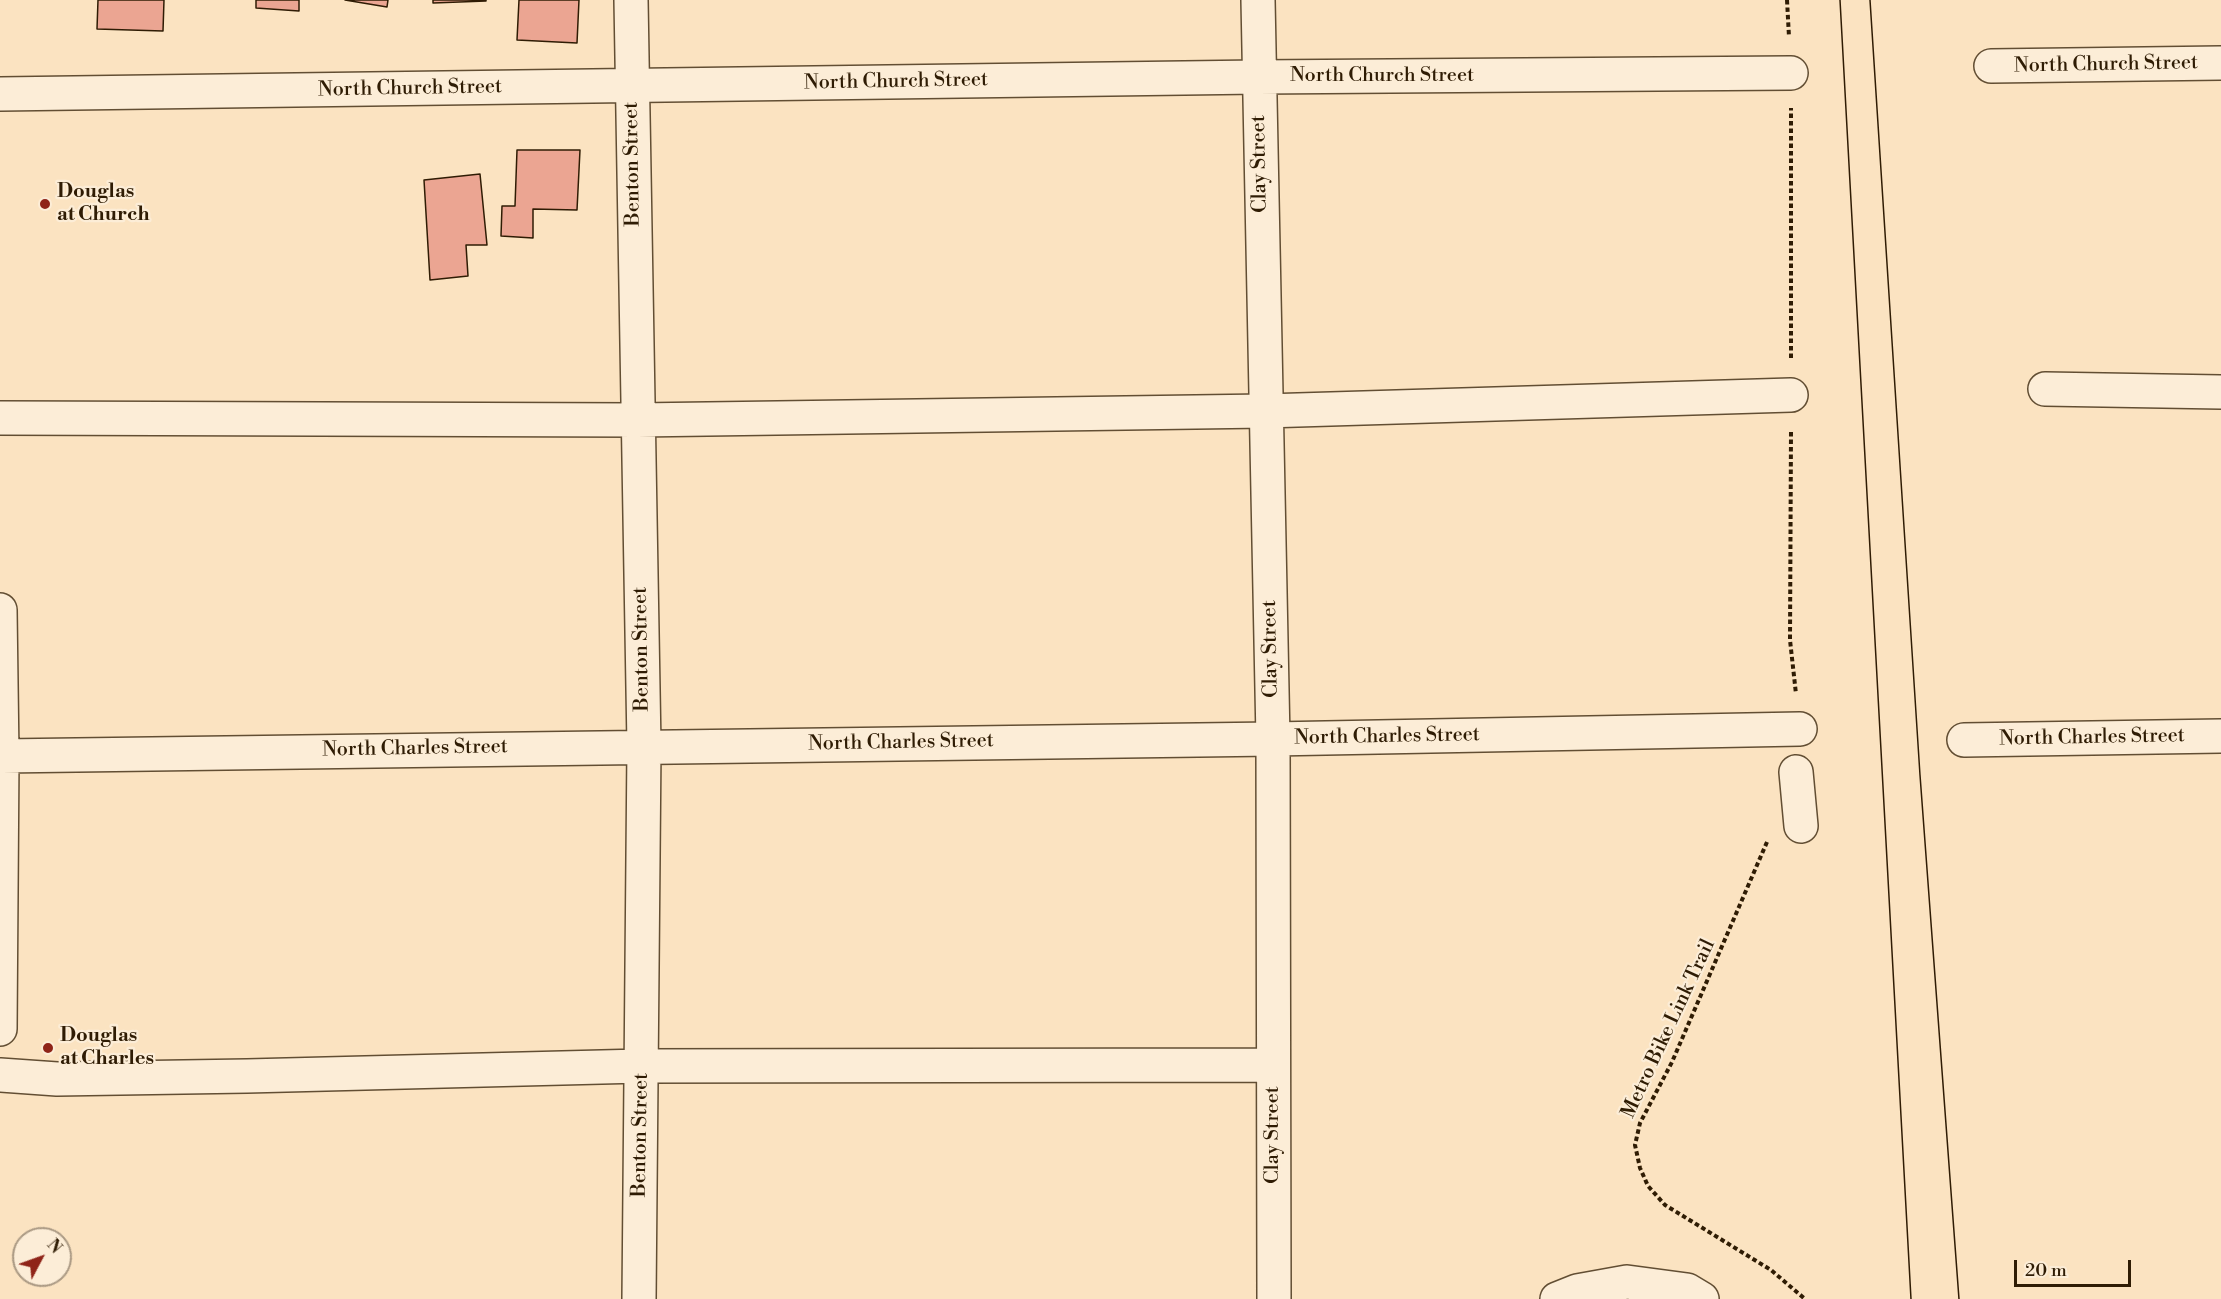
<!DOCTYPE html>
<html>
<head>
<meta charset="utf-8">
<style>
	body { margin:0 }
	#map { position:relative; width:2221px; height:1299px; overflow:hidden; background:#fbe3c1; font-family:"Libre Bodoni",serif }
	canvas { display:block }
	.north { position:absolute; left:12px; top:1227px; width:60px; height:60px; box-sizing:border-box; background:#fcedd7; border:2px solid #aa9983; border-radius:50%; rotate:49deg; font-size:16px; font-weight:700; line-height:24px; text-align:center; color:#2f1c04 }
	.north::after { content:''; display:block; margin:auto; width:21px; height:27px; background:#8f2418; clip-path:polygon(50% 0,100% 100%,50% 72%,0 100%) }
	.scale { position:absolute; left:2014px; top:1260px; width:117px; height:27px; box-sizing:border-box; border:3px solid #2f1c04; border-top:0; padding-left:8px; font-size:18px; line-height:21px; white-space:nowrap; color:#2f1c04; -webkit-text-stroke:4px #fcedd7; paint-order:stroke }
</style>
</head>
<body>
<div id="map">
<canvas width="2221" height="1299"></canvas>
<div class="north">N</div>
<div class="scale">20 m</div>
</div>
<script>
const ctx = document.querySelector('canvas').getContext('2d');
ctx.lineJoin = 'round';
function fill(path, color) { ctx.fillStyle = color; ctx.fill(path, 'evenodd'); }
const shape = rows => new Path2D(rows.map(r => 'M' + r).join(''));
function stroke(path, color, width, dash) { ctx.strokeStyle = color; ctx.lineWidth = width; ctx.lineCap = dash ? 'butt' : 'round'; ctx.setLineDash(dash || []); ctx.stroke(path); }
function label(font, color, halo, rows, align = 'center') {
  ctx.font = font + ' "Libre Bodoni",serif'; ctx.lineWidth = 4.5; ctx.setLineDash([]); ctx.textBaseline = 'middle'; ctx.strokeStyle = halo; ctx.fillStyle = color; for (const [text, x, y, turn = 0] of rows) {
    ctx.save(); ctx.translate(x, y); ctx.rotate((+turn || 0) * Math.PI / 180); ctx.textAlign = isNaN(turn) ? turn : align; if (halo) ctx.strokeText(text, 0, 0); ctx.fillText(text, 0, 0); ctx.restore();
  }
}
const building = shape([
	[98,0,164,0,163,31,97,29,98,0],
	[256,0,299,0,299,11,256,8,256,0],
	[345,0,388,0,387,7,345,0],
	[433,0,486,0,486,1,433,3,433,0],
	[519,0,579,0,577,43,517,40,519,0],
	[517,150,580,150,577,210,533,209,533,238,501,236,502,206,515,206,517,150],
	[480,174,487,245,466,245,468,276,430,280,424,180,480,174]
]);
const path = shape([
	[1787,0,1789,37],
	[1791,358,1791,108],
	[1791,432,1790,640,1796,694],
	[1767,842,1672,1062,1640,1123,1635,1145,1640,1168,1648,1186,1665,1205,1771,1270,1805,1299]
]);
const minor = shape([
	[631,0,644,746,639,1299],
	[1258,0,1273,739,1274,1299],
	[1991,66,2221,63],
	[0,94,1258,77,1791,73],
	[2045,389,2221,392],
	[0,418,638,420,1265,411,1791,395],
	[0,610,2,756,0,1029],
	[1964,740,2221,736],
	[2,756,1273,739,1800,729],
	[1796,772,1801,826],
	[0,1075,57,1079,247,1076,641,1066,1273,1065],
	[1557,1299,1577,1291,1627,1282,1687,1290,1702,1299]
]);
const tram = shape([
	[1840,0,1911,1299],
	[1870,0,1920,775,1959,1299]
]);
const markers = [
	[45,204,6,"#8f2418"],
	[48,1048,6,"#8f2418"]
];
const streetNames = [
	["North Church Street",2106,65,-1],
	["North Church Street",1382,76],
	["North Church Street",896,82,-1],
	["North Church Street",410,89,-1],
	["Benton Street",633,164,-91],
	["Clay Street",1260,164,-91],
	["Benton Street",642,649,-91],
	["Clay Street",1271,649,-91],
	["North Charles Street",1387,737,-1],
	["North Charles Street",2092,738,-1],
	["North Charles Street",901,743,-1],
	["North Charles Street",415,749,-1],
	["Metro Bike Link Trail",1669,1029,-65],
	["Benton Street",641,1135,-89],
	["Clay Street",1273,1135,-90]
];
const poiNames = [
	["Douglas",57,192],
	["at Church",57,215],
	["Douglas",60,1036],
	["at Charles",60,1059]
];
fill(building, '#eba592');
stroke(building, '#2f1c04', 1.5);
stroke(minor, '#624e33', 36);
stroke(path, '#2f1c04', 4, [4.5, 3]);
stroke(minor, '#fcedd7', 33);
stroke(tram, '#2f1c04', 1.5);
for (const [x, y, r, color] of markers) { const dot = new Path2D(); dot.arc(x, y, r, 0, 2 * Math.PI); ctx.fillStyle = color; ctx.fill(dot); stroke(dot, '#fcedd7', 2); }
label('20px', '#2f1c04', '#fcedd7', streetNames);
label('bold 20px', '#2f1c04', '#fcedd7', poiNames, 'left');
</script>
</body>
</html>
